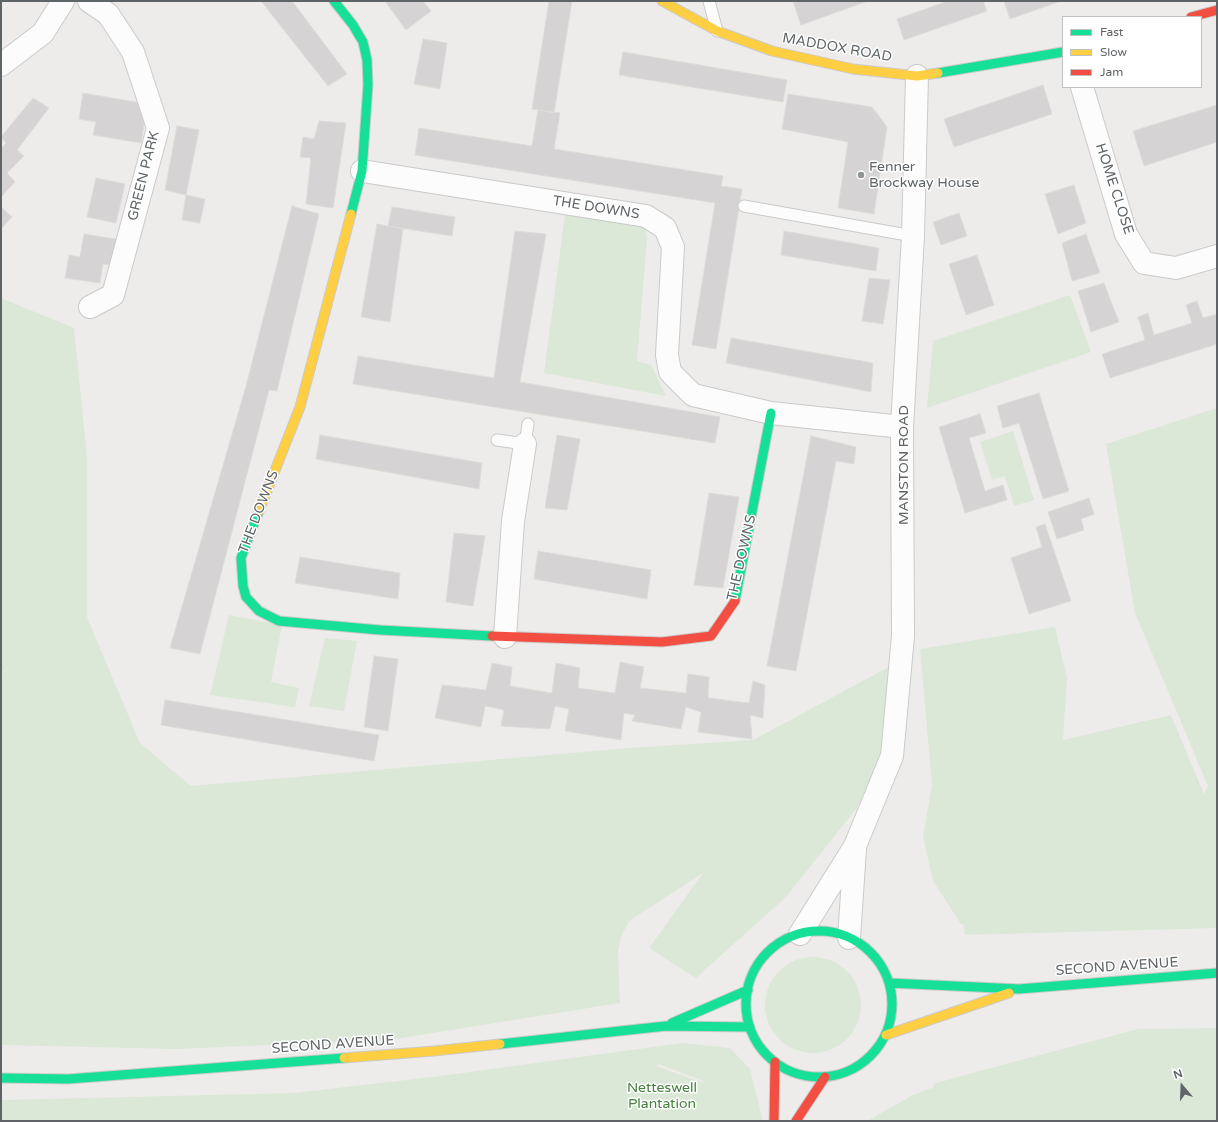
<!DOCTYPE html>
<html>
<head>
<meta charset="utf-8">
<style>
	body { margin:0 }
	#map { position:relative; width:1218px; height:1122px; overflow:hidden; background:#eeecea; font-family:"Varela Round",sans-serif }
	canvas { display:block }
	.frame { position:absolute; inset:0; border:2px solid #5f6467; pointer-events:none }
	.legend { position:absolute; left:1062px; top:16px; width:140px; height:72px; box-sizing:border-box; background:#fff; border:1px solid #bfc1c2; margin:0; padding:5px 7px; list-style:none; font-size:12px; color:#5f6467 }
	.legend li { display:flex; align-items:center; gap:8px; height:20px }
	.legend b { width:20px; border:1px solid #bfc1c2 }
	.north { position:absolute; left:1162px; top:1066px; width:40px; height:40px; -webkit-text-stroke:3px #fff; paint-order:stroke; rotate:341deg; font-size:11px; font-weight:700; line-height:16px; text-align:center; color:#5f6467 }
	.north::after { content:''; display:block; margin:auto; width:14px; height:18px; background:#5f6467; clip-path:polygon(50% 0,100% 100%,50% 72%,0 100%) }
</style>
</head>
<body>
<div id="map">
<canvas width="1218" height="1122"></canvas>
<div class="frame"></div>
<ul class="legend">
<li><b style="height:5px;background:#16e098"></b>Fast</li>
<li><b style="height:5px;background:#ffcf43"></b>Slow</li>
<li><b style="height:5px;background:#f24e42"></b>Jam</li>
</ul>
<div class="north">N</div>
</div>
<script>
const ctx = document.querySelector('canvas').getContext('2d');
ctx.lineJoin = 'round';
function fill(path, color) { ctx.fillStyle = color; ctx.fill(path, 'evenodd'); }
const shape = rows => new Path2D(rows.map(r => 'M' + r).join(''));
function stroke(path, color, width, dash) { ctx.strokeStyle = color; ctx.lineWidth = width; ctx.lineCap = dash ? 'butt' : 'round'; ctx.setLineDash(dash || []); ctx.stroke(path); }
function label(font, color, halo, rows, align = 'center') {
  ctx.font = font + ' "Varela Round",sans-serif'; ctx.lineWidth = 3; ctx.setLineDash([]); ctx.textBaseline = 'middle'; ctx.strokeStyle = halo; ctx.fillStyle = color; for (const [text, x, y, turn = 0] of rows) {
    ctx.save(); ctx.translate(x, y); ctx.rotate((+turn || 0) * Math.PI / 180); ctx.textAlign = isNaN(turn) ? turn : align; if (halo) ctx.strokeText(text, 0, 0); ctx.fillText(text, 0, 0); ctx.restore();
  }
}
const green = shape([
	[565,214,645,226,647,239,637,361,651,365,666,396,544,373],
	[1070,295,1091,352,927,408,933,341],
	[1,298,74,328,87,457,87,617,140,743,191,786,629,748,753,740,898,662,887,748,857,808,786,897,696,978,649,948,703,873,629,921,621,937,618,952,620,1003,389,1040,176,1049,1,1045,1,675,13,663,1,674],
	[1217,408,1217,928,965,935,963,924,961,924,933,881,923,837,932,785,920,649,1055,627,1067,678,1063,740,1171,715,1204,794,1208,786,1135,613,1106,444],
	[1013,431,1034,500,1014,506,1005,476,992,480,980,442],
	[229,615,282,625,271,682,299,688,295,707,210,695],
	[325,638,357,641,344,711,309,706],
	'765 1005a48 48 0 1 1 96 0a48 48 0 1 1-96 0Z',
	[1217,1028,1217,1121,867,1121,913,1095,934,1087,933,1084,983,1070,1138,1029],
	[682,1043,730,1048,750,1069,763,1121,1,1121,1,1100,294,1093,440,1076],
	[658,1064,703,1081,704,1083,656,1066]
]);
const building = shape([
	[261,1,292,1,347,74,328,86,261,1],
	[385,1,423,1,431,11,406,30,385,1],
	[549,1,572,1,554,113,532,109,549,1],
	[793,1,868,1,801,25,793,1],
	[948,1,983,1,987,11,904,40,897,19,948,1],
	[1004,1,1061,1,1010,19,1004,1],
	[423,39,447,43,440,89,414,84,423,39],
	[623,52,787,80,783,102,619,75,623,52],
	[1043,85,1052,114,954,147,944,119,1043,85],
	[83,93,147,104,141,143,93,135,96,122,79,119,83,93],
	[788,94,872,107,887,127,874,214,838,208,848,142,782,129,788,94],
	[33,98,49,108,17,150,24,156,7,173,15,182,1,197,1,149,6,143,1,137,33,98],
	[1217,105,1217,142,1144,166,1133,131,1217,105],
	[538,110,560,113,554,149,723,176,721,186,742,189,716,349,692,345,715,203,415,155,419,128,532,146,538,110],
	[319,121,346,123,333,208,306,204,311,158,300,157,303,137,314,139,319,121],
	[177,126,199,130,186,195,165,190,177,126],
	[96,178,125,184,116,223,87,217,96,178],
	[1074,185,1086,223,1058,234,1045,194,1074,185],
	[186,195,205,199,200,223,182,220,186,195],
	[292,206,319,214,277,391,269,390,200,654,170,648,246,386,292,206],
	[1,207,12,217,1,229,1,207],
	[392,207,455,217,452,236,388,226,392,207],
	[959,213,967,236,941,245,933,222,959,213],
	[377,224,403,229,390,322,361,317,377,224],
	[515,231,546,234,520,382,720,417,715,443,353,384,358,356,494,378,515,231],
	[784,231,879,248,876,271,781,255,784,231],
	[84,234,116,239,112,265,103,264,100,283,65,278,69,255,80,257,84,234],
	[1086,234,1100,273,1072,281,1062,243,1086,234],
	[977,255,994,305,966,315,949,264,977,255],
	[869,278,890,280,883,324,862,321,869,278],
	[1104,283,1119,322,1091,332,1078,291,1104,283],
	[1197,301,1203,318,1217,314,1217,344,1110,378,1102,354,1145,340,1138,317,1148,313,1154,335,1192,323,1186,305,1197,301],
	[731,338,873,363,871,392,726,363,731,338],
	[1039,393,1069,491,1043,499,1019,423,1003,428,997,406,1039,393],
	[980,414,986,433,969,438,985,491,1003,485,1007,500,965,513,939,427,980,414],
	[320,435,482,463,479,489,316,459,320,435],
	[557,435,580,439,567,510,545,508,557,435],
	[811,436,856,447,854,464,836,461,796,671,767,666,811,436],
	[709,493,739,497,723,588,694,585,709,493],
	[1089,498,1094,514,1081,519,1084,530,1057,539,1048,512,1089,498],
	[1045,524,1071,601,1029,614,1011,558,1042,547,1036,527,1045,524],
	[454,533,485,536,473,606,446,602,454,533],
	[538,551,651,570,647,599,534,579,538,551],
	[300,557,400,573,398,599,295,583,300,557],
	[374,656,398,659,388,731,364,727,374,656],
	[620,662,644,667,640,688,686,693,688,674,709,677,708,698,749,703,753,681,765,685,763,718,750,715,752,739,698,732,701,712,686,707,681,729,632,721,635,715,624,713,621,740,565,731,569,709,555,706,550,729,501,726,504,710,485,706,481,727,435,718,442,685,486,690,492,663,512,667,510,686,552,693,556,663,580,668,578,688,615,693,620,662],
	[165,700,379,735,374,761,161,725,165,700]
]);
const lane = shape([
	[709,1,717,31],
	[744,206,913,236],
	[497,440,525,444,528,424]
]);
const street = shape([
	[89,1,108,14,133,52,158,128,113,295,90,307],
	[1,65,43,33,63,1],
	[1082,87,1126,234,1144,263,1176,268,1217,256],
	[362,171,646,216,665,228,673,247,667,355,670,372,693,395,771,413,902,427],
	[505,637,513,521,525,444],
	[800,934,855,846,892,756,903,636,902,427,913,236,917,76],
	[849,938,855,849]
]);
const fast = shape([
	[334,1,353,25,363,42,367,60,368,85,362,171,351,214],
	[938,73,1063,52],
	[259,511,241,558,243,586,246,597,259,611,279,621,380,630,492,636],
	[735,601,771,413],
	'746 1004a73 73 0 1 1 146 0a73 73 0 1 1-146 0Z',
	[889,983,1019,989,1217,973],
	[672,1023,748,990],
	[500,1044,666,1026,750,1027],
	[1,1078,68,1079,344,1058]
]);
const slow = shape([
	[662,1,717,31,772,51,853,69,917,76,938,73],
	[259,511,300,407,351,214],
	[886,1035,1009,993],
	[344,1058,434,1051,500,1044]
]);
const jam = shape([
	[1191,17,1217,10],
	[492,636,662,642,711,636,735,601],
	[774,1121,775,1062],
	[796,1121,825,1077]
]);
const markers = [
	[861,175,4,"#919495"]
];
const streetNames = [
	["MADDOX ROAD",837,48,10],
	["GREEN PARK",144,176,-76],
	["HOME CLOSE",1114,189,72],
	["THE DOWNS",596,208,9],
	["MANSTON ROAD",904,465,-90],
	["THE DOWNS",259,512,-69],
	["THE DOWNS",742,558,-77],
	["SECOND AVENUE",1117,967,-4],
	["SECOND AVENUE",333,1045,-4]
];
const poiNames = [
	["Fenner",869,167],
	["Brockway House",869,183]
];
const parkNames = [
	["Netteswell",662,1088],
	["Plantation",662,1104]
];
fill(green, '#dbe8d7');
fill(building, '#d5d3d3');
stroke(building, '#dedcd9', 1);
stroke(lane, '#cbcaca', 13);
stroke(street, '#cbcaca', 24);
stroke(fast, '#cacaca', 11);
stroke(slow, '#cacaca', 11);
stroke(jam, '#cacaca', 11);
stroke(lane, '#fcfcfc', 11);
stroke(street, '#fcfcfc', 22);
stroke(fast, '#16e098', 9);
stroke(slow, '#ffcf43', 9);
stroke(jam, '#f24e42', 9);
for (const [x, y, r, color] of markers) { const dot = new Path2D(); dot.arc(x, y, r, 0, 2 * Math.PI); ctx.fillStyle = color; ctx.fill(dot); stroke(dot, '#fff', 1.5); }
label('14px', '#5f6467', '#fff', streetNames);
label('14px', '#5f6467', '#fff', poiNames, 'left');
label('14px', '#45813c', '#fff', parkNames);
</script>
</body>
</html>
